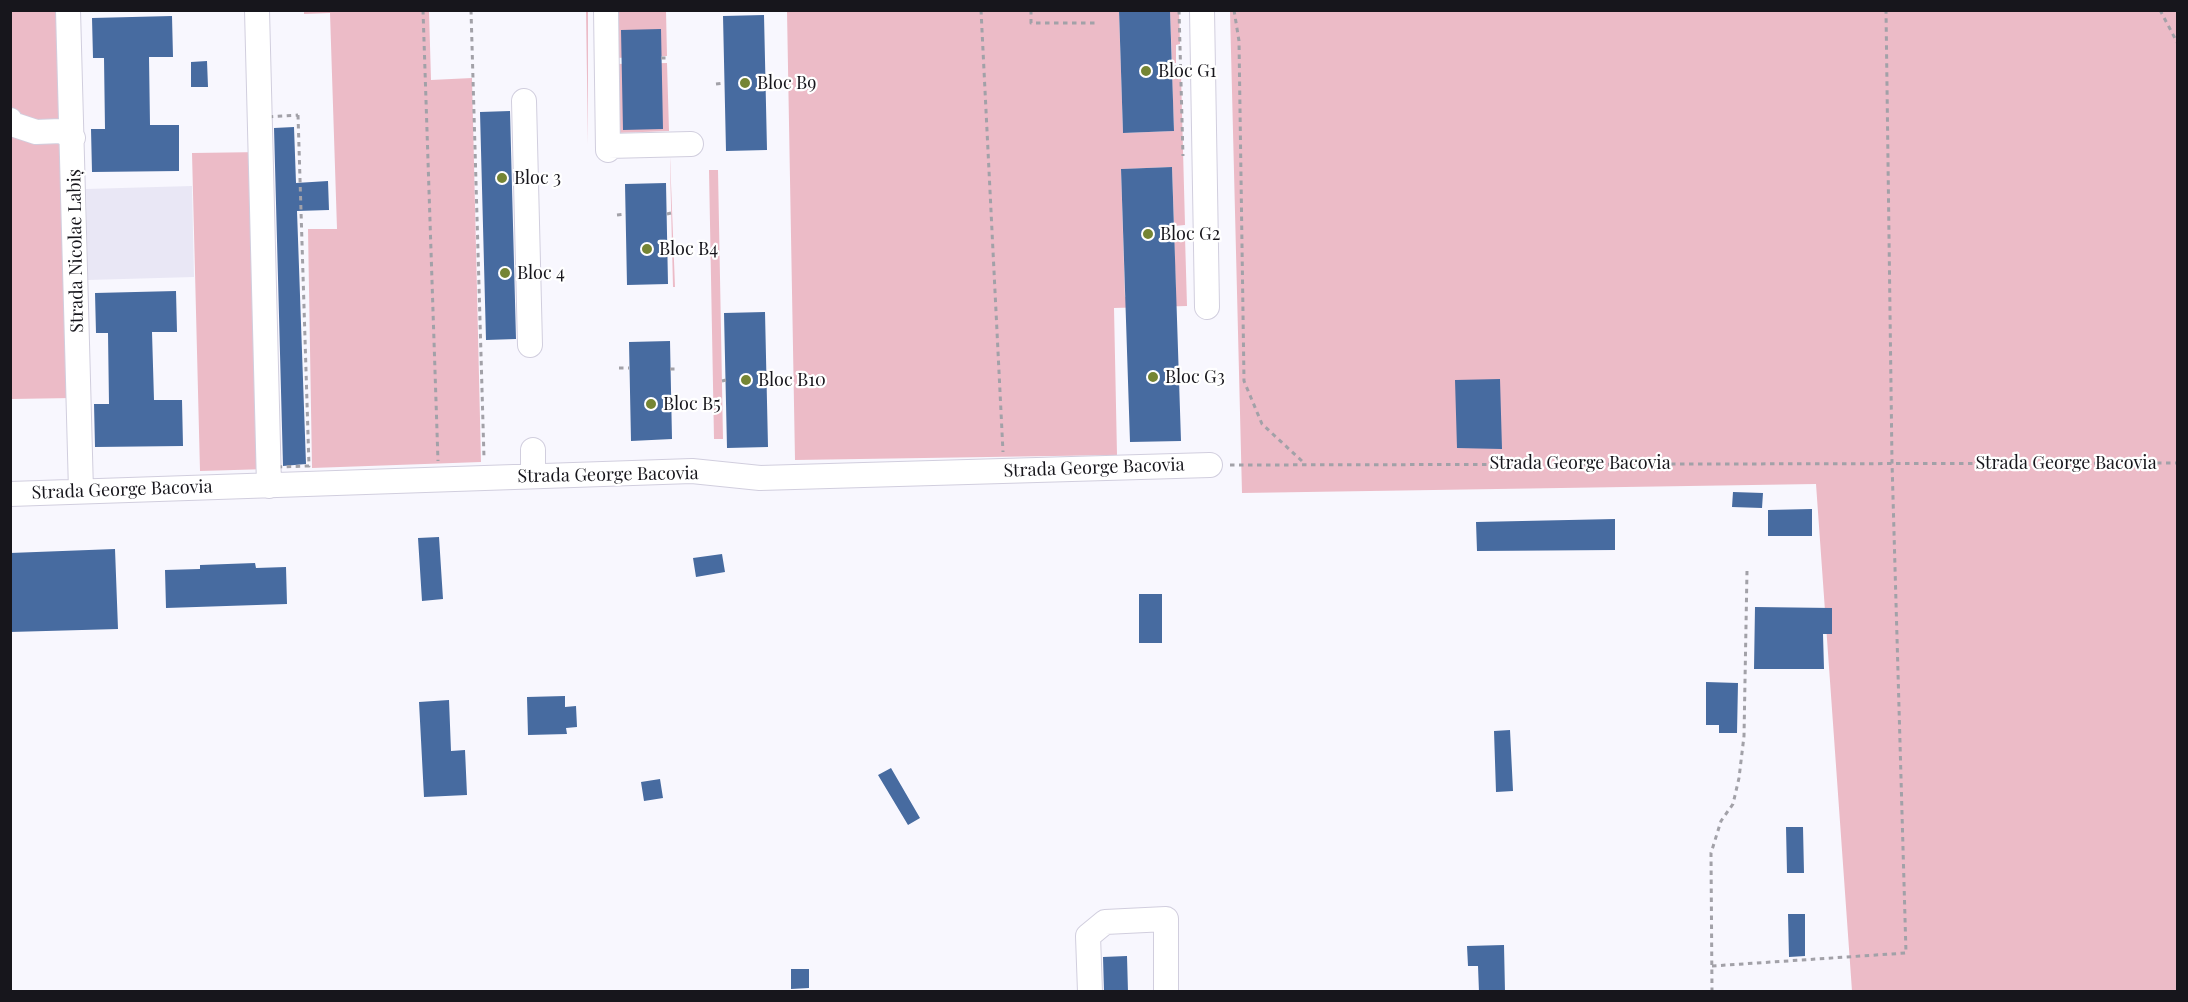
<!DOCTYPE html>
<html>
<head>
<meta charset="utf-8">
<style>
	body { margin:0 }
	#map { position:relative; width:2188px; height:1002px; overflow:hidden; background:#f8f7fe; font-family:"Playfair Display",serif }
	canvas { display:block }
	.frame { position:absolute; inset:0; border:12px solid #17161c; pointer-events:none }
</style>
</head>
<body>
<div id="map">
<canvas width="2188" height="1002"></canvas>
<div class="frame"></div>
</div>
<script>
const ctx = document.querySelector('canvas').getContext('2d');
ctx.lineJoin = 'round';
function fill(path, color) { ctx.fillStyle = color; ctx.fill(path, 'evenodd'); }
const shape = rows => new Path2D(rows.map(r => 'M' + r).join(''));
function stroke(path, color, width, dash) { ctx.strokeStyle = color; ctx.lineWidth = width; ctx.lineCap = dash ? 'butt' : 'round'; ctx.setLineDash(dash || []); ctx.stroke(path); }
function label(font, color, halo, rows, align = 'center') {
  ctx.font = font + ' "Playfair Display",serif'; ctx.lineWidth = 4.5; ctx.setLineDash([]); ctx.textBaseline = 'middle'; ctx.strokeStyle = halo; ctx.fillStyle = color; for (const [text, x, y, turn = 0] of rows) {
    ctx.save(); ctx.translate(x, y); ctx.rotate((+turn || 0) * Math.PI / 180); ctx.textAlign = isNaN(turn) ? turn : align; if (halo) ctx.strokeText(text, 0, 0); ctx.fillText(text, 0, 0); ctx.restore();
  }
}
const built = shape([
	[192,186,194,277,88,280,86,189]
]);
const green = shape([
	[10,11,62,11,73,398,11,399],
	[304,11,429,11,431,80,472,78,481,462,312,468,308,229,337,229,330,13,304,14],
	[586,11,588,11,588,145],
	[614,11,666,11,667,56,615,58],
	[787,11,1119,11,1123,133,1174,131,1172,75,1181,75,1185,225,1174,226,1172,167,1121,169,1125,297,1176,295,1174,237,1185,237,1187,306,1114,308,1117,455,795,460],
	[1170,11,1179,11,1180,44,1176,45,1176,63,1172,63],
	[1230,11,2177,11,2177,991,1852,991,1816,484,1242,493],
	[667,63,669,131,616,133,615,64],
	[263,152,268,469,200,471,192,153],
	[670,157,675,287,673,287,670,164],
	[709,170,718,170,723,439,714,439]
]);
const building = shape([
	[1119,10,1170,10,1174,131,1123,133],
	[764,15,767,150,726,151,723,16],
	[172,16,173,57,149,57,150,125,179,125,179,171,92,172,91,129,105,129,104,58,93,58,92,18],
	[661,29,663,129,623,130,621,30],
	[207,61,208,87,191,87,191,62],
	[510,111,516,339,486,340,480,112],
	[294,127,296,183,328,181,329,210,297,211,306,464,283,466,274,128],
	[1172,167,1181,441,1130,442,1121,169],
	[666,183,668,284,627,285,625,184],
	[176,291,177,332,152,332,154,400,182,400,183,446,95,447,94,404,109,404,108,333,96,333,95,293],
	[765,312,768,447,727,448,724,313],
	[670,341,672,439,631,441,629,342],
	[1500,379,1502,449,1457,448,1455,380],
	[1733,492,1763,493,1762,508,1732,507],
	[1812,509,1812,536,1768,536,1768,510],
	[1615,519,1615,550,1477,551,1476,522],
	[439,537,443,599,422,601,418,538],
	[115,549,118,629,10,632,10,553],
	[722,554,725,572,696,577,693,558],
	[255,563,256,568,286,567,287,604,166,608,165,570,200,569,200,565],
	[1139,594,1162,594,1162,643,1139,643],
	[1755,607,1832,608,1832,634,1823,634,1824,669,1754,669],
	[1706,682,1738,683,1737,733,1719,733,1719,725,1706,725],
	[565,696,565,707,576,706,577,727,566,728,567,734,528,735,527,697],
	[449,700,451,751,465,750,467,795,424,797,419,702],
	[1510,730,1513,791,1496,792,1494,731],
	[891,768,920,818,908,825,878,775],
	[660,779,663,798,644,801,641,782],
	[1786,827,1803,827,1804,873,1787,873],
	[1788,914,1805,914,1805,956,1789,957],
	[1504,945,1505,992,1479,992,1478,966,1468,966,1467,946],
	[1127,956,1128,992,1104,992,1103,957],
	[791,969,809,969,809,988,791,989]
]);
const path = shape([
	[423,10,438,461],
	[471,10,484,458],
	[981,10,1003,452],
	[1031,10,1031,23,1098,23],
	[1179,10,1183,156],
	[1234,10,1239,41,1244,381,1262,424,1303,462],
	[2160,10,2178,44],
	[661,58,667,58],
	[1172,67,1180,67],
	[765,82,770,82],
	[716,84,724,83],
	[298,115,309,466,274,467,267,117,298,115],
	[667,214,671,213],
	[617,215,626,214],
	[1174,231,1185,231],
	[619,368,629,368],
	[670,369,675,369],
	[767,380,774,380],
	[722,381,726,380],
	[1230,465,2178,463],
	[1712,966,1906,953,1892,462,1886,10],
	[1712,992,1711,853,1721,821,1733,804,1739,778,1744,736,1747,571]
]);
const minor = shape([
	[68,10,81,491],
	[257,10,269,486],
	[606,10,608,150],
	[1202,10,1207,307],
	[524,101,530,345],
	[10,120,12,124,36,132,61,131,73,138],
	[608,146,691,144],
	[533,450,533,476],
	[10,494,692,471,760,478,1210,465],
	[1090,992,1088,936,1105,922,1166,919,1166,992]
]);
const markers = [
	[1146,71,6,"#758534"],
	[745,83,6,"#758534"],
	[502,178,6,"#758534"],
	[1148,234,6,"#758534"],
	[647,249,6,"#758534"],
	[505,273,6,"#758534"],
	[1153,377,6,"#758534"],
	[746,380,6,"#758534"],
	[651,404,6,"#758534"]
];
const poiNames = [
	["Bloc G1",1158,71],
	["Bloc B9",757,83],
	["Bloc 3",514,178],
	["Bloc G2",1160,234],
	["Bloc B4",659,249],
	["Bloc 4",517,273],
	["Bloc G3",1165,377],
	["Bloc B10",758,380],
	["Bloc B5",663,404]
];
const streetNames = [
	["Strada Nicolae Labiș",76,251,-91],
	["Strada George Bacovia",1580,463],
	["Strada George Bacovia",2066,463],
	["Strada George Bacovia",1094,468,-2],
	["Strada George Bacovia",608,475,-1],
	["Strada George Bacovia",122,490,-2]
];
fill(built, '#e9e7f5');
fill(green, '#ecbbc7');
fill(building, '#476ba0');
stroke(minor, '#d1cede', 26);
stroke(path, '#a2a1a8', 3, [4.5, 4.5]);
stroke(minor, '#fff', 24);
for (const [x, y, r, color] of markers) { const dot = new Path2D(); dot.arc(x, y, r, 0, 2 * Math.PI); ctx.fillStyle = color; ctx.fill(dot); stroke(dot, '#fff', 2); }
label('18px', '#17161c', '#fff', poiNames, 'left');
label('18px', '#17161c', '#fff', streetNames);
</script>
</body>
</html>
